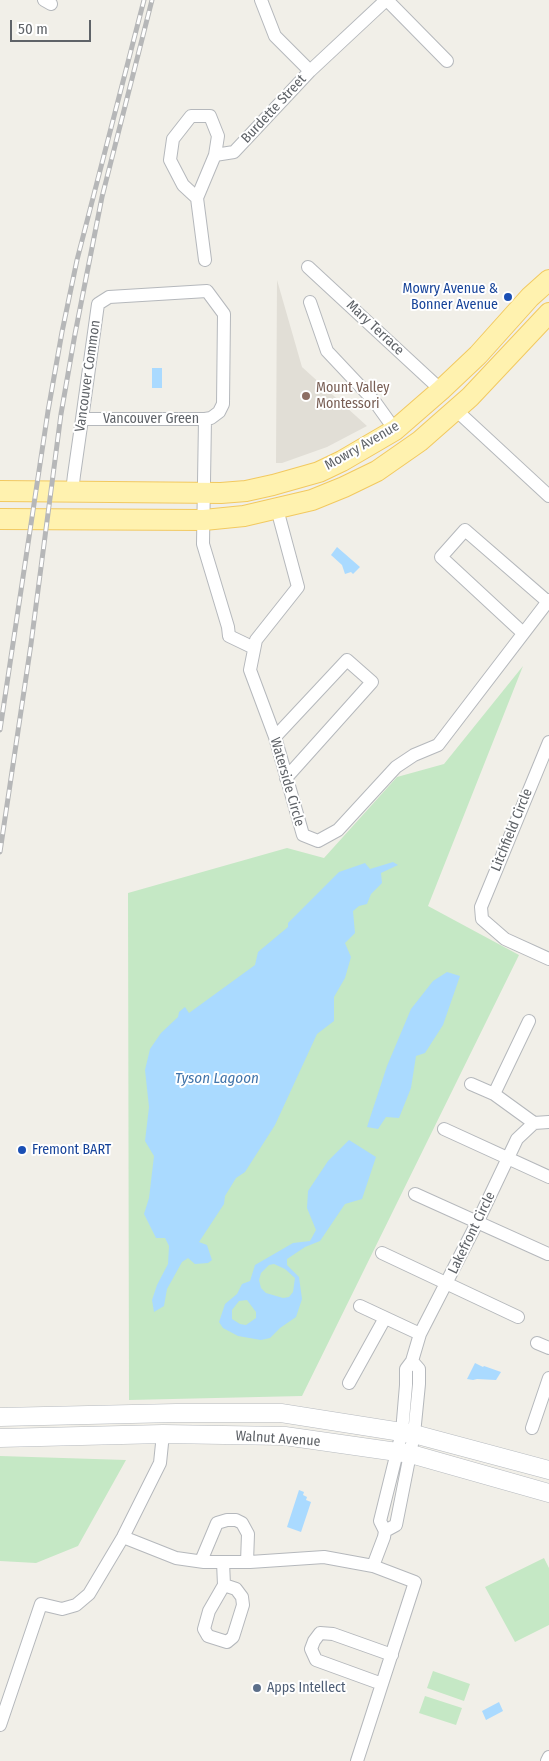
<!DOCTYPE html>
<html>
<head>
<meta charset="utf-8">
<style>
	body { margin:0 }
	#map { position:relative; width:549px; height:1761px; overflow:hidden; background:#f1efe8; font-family:"Fira Sans Condensed",sans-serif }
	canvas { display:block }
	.scale { position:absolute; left:10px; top:20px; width:81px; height:22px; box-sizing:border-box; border:2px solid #5f6368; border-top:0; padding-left:6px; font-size:15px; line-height:18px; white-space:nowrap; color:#5f6368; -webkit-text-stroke:4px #fff; paint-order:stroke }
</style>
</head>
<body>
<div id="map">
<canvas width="549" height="1761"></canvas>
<div class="scale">50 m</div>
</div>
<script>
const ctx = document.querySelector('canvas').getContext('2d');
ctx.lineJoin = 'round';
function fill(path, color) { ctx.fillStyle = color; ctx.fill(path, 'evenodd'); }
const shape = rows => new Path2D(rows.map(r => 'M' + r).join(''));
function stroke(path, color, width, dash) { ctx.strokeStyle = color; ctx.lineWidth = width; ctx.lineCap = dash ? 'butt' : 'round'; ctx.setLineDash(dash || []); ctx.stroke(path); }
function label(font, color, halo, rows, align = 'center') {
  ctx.font = font + ' "Fira Sans Condensed",sans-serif'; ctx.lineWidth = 4; ctx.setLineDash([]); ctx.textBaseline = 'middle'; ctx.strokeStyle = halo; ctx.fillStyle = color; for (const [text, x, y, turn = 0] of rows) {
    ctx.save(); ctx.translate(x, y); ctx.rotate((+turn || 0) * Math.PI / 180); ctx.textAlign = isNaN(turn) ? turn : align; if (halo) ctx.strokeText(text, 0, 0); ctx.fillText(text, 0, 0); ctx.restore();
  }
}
const education = shape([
	[277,280,302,367,367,426,327,447,282,463,276,463]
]);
const green = shape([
	[523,666,428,906,519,955,302,1396,129,1400,128,893,287,848,324,858,397,777,444,764],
	[0,1456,126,1460,78,1546,36,1563,0,1561],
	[544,1558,549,1568,549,1625,515,1642,485,1587],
	[433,1671,470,1684,464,1701,427,1688],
	[425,1696,462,1708,456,1725,419,1713]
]);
const water = shape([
	[152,368,162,368,162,388,152,388],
	[337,547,360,567,353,574,351,572,345,574,342,565,331,555],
	[393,862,398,865,381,873,382,883,371,894,367,904,359,906,353,911,355,933,345,943,351,957,345,978,334,997,334,1021,317,1034,275,1125,245,1172,236,1178,225,1196,224,1204,199,1242,207,1245,212,1260,208,1263,195,1264,188,1258,182,1262,167,1289,164,1306,154,1312,152,1300,157,1285,168,1264,169,1246,165,1238,156,1238,144,1214,149,1198,154,1156,145,1141,149,1107,145,1070,150,1049,161,1033,178,1017,179,1012,185,1007,189,1013,255,965,258,952,288,927,288,923,339,872,365,863,370,869],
	[447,972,460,976,443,1025,425,1053,416,1056,411,1088,399,1118,386,1117,378,1129,367,1127,387,1066,411,1009,433,981],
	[349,1140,376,1157,362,1199,345,1204,320,1241,305,1247,287,1259,287,1265,299,1277,302,1299,296,1317,280,1328,270,1338,261,1340,238,1336,223,1328,219,1322,225,1304,237,1294,242,1284,250,1281,255,1265,293,1243,310,1241,316,1230,307,1208,308,1191,328,1161],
	[274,1264,285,1269,295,1278,293,1292,289,1297,283,1298,266,1293,261,1288,259,1280,261,1273,269,1265],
	[247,1300,256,1312,256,1318,246,1325,240,1324,232,1319,232,1310,239,1301],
	[475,1363,483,1367,484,1366,501,1372,496,1380,477,1379,473,1380,467,1379],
	[299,1490,304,1492,303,1495,307,1497,306,1500,311,1502,301,1532,287,1527],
	[499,1702,503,1711,486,1720,482,1711]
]);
const minor = shape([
	[44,0,51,4],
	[261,0,275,36,310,71],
	[387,0,447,61],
	[215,155,234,152,310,71,386,0],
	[197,198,183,185,170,160,173,139,191,116,210,116,218,136,215,155,197,198,205,260],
	[308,267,441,390],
	[310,302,327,351,375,402,395,430],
	[456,410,549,496],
	[205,419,203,544,228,627,229,636,254,648],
	[72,492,74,475,82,419,98,304,109,297,207,291,224,314,223,404,219,412,211,418,205,419,82,419],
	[277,509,298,587,256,640,250,670,275,737,303,835,318,841,338,830,396,767,414,755,438,745,549,600],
	[523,633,441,557,465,530,548,602],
	[275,737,347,660,372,682,286,778],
	[549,742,481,907,482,919,505,939,549,959],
	[471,1084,494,1094,534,1123],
	[494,1094,529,1021],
	[444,1129,549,1177],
	[415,1194,548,1254],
	[382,1253,518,1317],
	[360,1306,420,1334],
	[537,1343,549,1348],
	[349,1383,385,1318],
	[532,1428,549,1378],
	[385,1531,396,1525,414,1434,419,1384,419,1369,412,1361],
	[123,1537,176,1558,204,1562,250,1562,324,1557,373,1566,415,1582,357,1761],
	[201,1561,217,1523,227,1520,236,1520,242,1523,248,1534,247,1562],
	[223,1562,224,1585,236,1589,242,1597,243,1605,233,1637,227,1642,208,1636,204,1629,209,1611,224,1585],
	[373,1566,384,1537,385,1531,380,1521,402,1432,406,1385,406,1369,412,1361,420,1334,478,1221,517,1139,534,1123,549,1122],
	[382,1684,316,1660,311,1649,314,1641,320,1633,333,1634,392,1655],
	[0,1725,41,1604,62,1609,76,1605,89,1594,123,1537,160,1463,163,1434],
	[547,1761,549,1757]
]);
const secondary = shape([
	[0,1417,176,1413,281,1413,414,1434,549,1470],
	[0,1438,163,1434,285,1436,411,1454,549,1493]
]);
const primary = shape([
	[0,491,221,493,246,491,273,485,319,472,342,461,395,430,441,390,478,355,530,297,549,280],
	[0,519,204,520,244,516,312,500,344,487,377,471,420,441,470,397,549,313]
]);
const rail = shape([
	[0,730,48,411,62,332,77,260,144,0],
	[0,852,31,644,61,414,75,334,102,197,152,0]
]);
const markers = [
	[508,297,5,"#1a4fb4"],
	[306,396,5,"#8d6e63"],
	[22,1150,5,"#1a4fb4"],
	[257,1688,5,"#5c6f8a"]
];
const streetNames = [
	["Burdette Street",274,109,-47],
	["Mary Terrace",375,328,43],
	["Vancouver Common",88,376,-82],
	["Vancouver Green",151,419],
	["Mowry Avenue",362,446,-30],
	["Waterside Circle",287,782,74],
	["Litchfield Circle",512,830,-68],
	["Lakefront Circle",472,1233,-64],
	["Walnut Avenue",278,1439,4]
];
const transitNames = [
	["Mowry Avenue &",498,289],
	["Bonner Avenue",498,305],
	["Fremont BART",32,1150,"left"]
];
const educationNames = [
	["Mount Valley",316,388],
	["Montessori",316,404]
];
const serviceNames = [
	["Apps Intellect",267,1688]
];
const waterNames = [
	["Tyson Lagoon",217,1079]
];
fill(education, '#e1ded6');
fill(green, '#c5e8c5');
fill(water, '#aadaff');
stroke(minor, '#b5b8bc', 14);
stroke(secondary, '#b6babf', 19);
stroke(primary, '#f2c960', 22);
stroke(minor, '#fff', 12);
stroke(secondary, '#fff', 18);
stroke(primary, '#fff2af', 20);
stroke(rail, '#b6b7b8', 5);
stroke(rail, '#fff', 3, [9]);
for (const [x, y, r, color] of markers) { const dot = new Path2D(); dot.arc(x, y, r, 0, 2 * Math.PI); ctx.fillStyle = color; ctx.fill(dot); stroke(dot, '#fff', 2); }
label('14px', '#5f6368', '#fff', streetNames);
label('14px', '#164399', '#fff', transitNames, 'right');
label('14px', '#785e54', '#fff', educationNames, 'left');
label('14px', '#4e5e75', '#fff', serviceNames, 'left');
label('italic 15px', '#4174aa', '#fff', waterNames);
</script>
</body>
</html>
